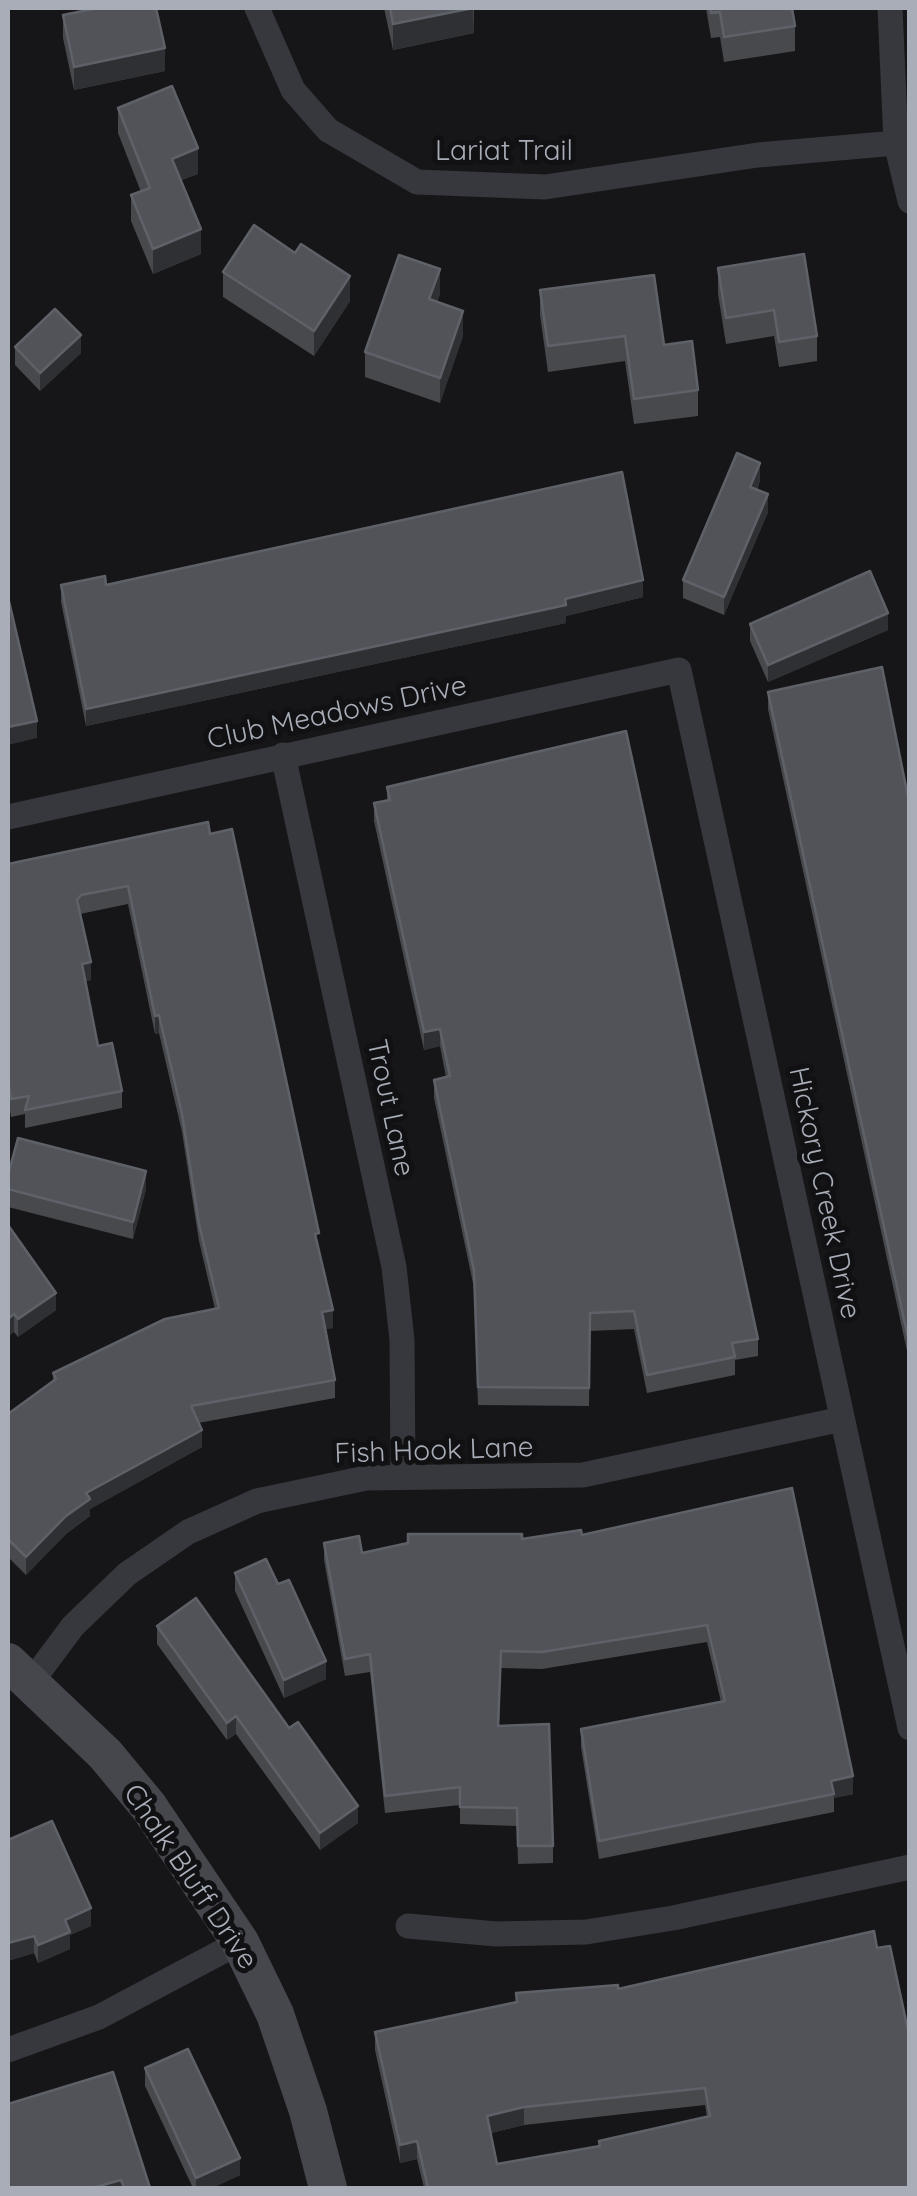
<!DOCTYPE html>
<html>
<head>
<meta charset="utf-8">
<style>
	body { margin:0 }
	#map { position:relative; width:917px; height:2196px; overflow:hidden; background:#161618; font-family:Quicksand,sans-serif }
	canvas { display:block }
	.frame { position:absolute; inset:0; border:10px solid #a8adb8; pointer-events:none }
</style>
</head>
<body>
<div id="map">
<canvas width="917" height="2196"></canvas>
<div class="frame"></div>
</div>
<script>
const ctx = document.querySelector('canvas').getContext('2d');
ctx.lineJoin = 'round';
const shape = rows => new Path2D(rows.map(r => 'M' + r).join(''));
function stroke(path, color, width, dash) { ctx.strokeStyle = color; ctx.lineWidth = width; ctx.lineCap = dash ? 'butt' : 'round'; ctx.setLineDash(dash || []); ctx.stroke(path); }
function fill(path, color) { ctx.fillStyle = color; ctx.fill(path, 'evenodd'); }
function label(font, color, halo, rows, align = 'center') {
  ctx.font = font + ' Quicksand,sans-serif'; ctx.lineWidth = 10; ctx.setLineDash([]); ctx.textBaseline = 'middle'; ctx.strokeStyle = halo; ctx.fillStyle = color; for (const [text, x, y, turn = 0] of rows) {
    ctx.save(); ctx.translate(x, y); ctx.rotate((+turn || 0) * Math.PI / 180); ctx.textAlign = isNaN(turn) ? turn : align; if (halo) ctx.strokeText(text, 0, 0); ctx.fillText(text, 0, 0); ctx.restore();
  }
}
const street = shape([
	[257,8,293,90,328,130,417,182,545,187,758,155,896,143],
	[890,8,896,143,910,201],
	[283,755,394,1267,402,1340,403,1477],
	[8,817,679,670,910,1728],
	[32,1681,73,1626,127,1574,188,1532,257,1501,366,1478,583,1475,842,1419],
	[408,1926,496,1934,586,1932,673,1918,910,1867],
	[8,2050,99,2017,240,1942]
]);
const secondary = shape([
	[8,1662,105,1754,149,1807,240,1942,275,2014,308,2111,328,2188]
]);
const wall = shape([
	[384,8,474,8,474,33,393,50],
	[706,8,792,8,795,26,795,51,724,62,720,37,711,38],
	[63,15,165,71,74,90,63,38],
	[118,108,198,174,181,180,201,254,153,274,131,221,131,195,141,192,118,133],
	[718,268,817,336,817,361,779,367,774,336,726,344,718,294],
	[223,272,350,301,314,356,223,297],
	[540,290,664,345,698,390,698,416,634,424,625,361,548,372,540,315],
	[440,294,437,302,463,336,440,403,365,377,365,352],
	[15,347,81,353,40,391,15,365],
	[760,481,757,490,768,512,724,615,683,598,683,580],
	[61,585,106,585,643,597,566,616,566,623,86,726,61,602],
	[750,624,888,630,768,682,750,641],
	[768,692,910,807,910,1365,768,709],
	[387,787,758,1339,758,1356,735,1360,735,1375,647,1393,634,1329,590,1331,589,1406,478,1405,474,1288,434,1098,434,1080,446,1077,440,1046,424,1050,374,821,374,803,387,800],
	[208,822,319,1251,333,1328,325,1329,335,1380,335,1398,198,1423,202,1447,90,1509,90,1516,66,1534,26,1575,8,1557,8,1414,53,1382,53,1373,215,1309,199,1241,182,1132,159,1033,155,1034,128,904,80,914,91,980,86,981,98,1046,122,1091,122,1108,25,1128,25,1114,11,1117,8,1097,8,864],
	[8,1175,146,1189,133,1239,8,1207],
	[8,1225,56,1310,18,1337,14,1332],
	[792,1488,853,1794,834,1798,834,1812,599,1859,581,1747,581,1729,721,1702,707,1642,542,1669,501,1668,499,1726,553,1846,553,1863,518,1864,517,1826,460,1824,460,1805,385,1813,370,1672,345,1676,324,1560,324,1543,362,1553,582,1535],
	[235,1573,278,1584,326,1679,284,1698,235,1591],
	[157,1626,289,1728,358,1823,320,1850,236,1734,227,1740,157,1644],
	[8,1840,91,1926,70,1935,70,1949,38,1963,34,1953,8,1961],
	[618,1989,910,2188,424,2188,417,2159,400,2163,375,2050,375,2032,516,2002,516,1993],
	[705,2105,707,2117,599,2146,497,2164,491,2133,524,2125],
	[145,2068,240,2175,212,2188,193,2188,145,2086]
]);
const shadedWall = shape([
	[473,8,474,33,393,50,393,24],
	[165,48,165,71,74,90,74,67],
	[198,148,198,174,172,184,172,159],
	[201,229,201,254,153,274,153,249],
	[440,269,440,294,429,324,429,299],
	[350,276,350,301,314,356,314,331],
	[463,311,463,336,440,403,440,378],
	[81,335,81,353,40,391,40,373],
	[760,463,760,481,750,505,750,487],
	[768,494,768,512,724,615,724,597],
	[643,580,643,597,566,616,566,623,86,726,86,709,565,599],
	[888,613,888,630,768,682,768,665],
	[37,721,37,738,8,745,8,727],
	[91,962,91,980,82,982,82,964],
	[159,1015,159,1033,155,1034,155,1016],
	[440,1029,440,1046,424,1050,424,1032],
	[146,1171,146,1189,133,1239,133,1222],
	[56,1293,56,1310,18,1337,18,1319],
	[333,1310,333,1328,322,1330,322,1312],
	[14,1314,14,1332,8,1337,8,1319],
	[202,1430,202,1447,90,1509,90,1516,66,1534,26,1575,26,1557,86,1493],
	[326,1661,326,1679,284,1698,284,1680],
	[236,1716,236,1734,227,1740,227,1723],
	[853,1776,853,1794,834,1798,831,1781],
	[358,1806,358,1823,320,1850,320,1833],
	[91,1908,91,1926,70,1935,70,1949,38,1963,38,1945,65,1920],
	[34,1936,34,1953,8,1961,8,1943],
	[524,2107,524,2125,487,2134,487,2116],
	[417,2141,417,2159,400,2163,400,2145],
	[240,2158,240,2175,212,2188,196,2188,196,2178],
	[121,2180,121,2188,92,2188]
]);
const building = shape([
	[98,8,156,8,165,48,74,67,63,15,98,8],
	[390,8,473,8,393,24,390,8],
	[710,8,792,8,795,26,724,37,720,12,711,13,710,8],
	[172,86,198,148,172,159,201,229,153,249,131,195,150,188,118,108,172,86],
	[254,225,295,253,301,244,350,276,314,331,223,272,254,225],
	[804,254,817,336,779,342,774,310,726,318,718,268,804,254],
	[399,255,440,269,429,299,463,311,440,378,365,352,399,255],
	[654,275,664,345,692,341,698,390,634,399,625,336,548,346,540,290,654,275],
	[55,309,81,335,40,373,15,347,55,309],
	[737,453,760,463,750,487,768,494,724,597,683,580,737,453],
	[622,472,643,580,565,599,566,605,86,709,61,585,105,576,106,585,622,472],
	[870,571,888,613,768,665,750,624,870,571],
	[8,597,37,721,8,727,8,597],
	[882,667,910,807,910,1347,768,692,882,667],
	[626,731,758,1339,732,1343,735,1357,647,1375,634,1311,590,1313,589,1388,478,1387,474,1271,434,1080,450,1076,440,1029,424,1032,374,803,390,800,387,787,626,731],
	[208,822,210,834,232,829,319,1233,315,1234,333,1310,322,1312,335,1380,191,1406,202,1430,86,1493,90,1499,66,1516,26,1557,8,1539,8,1414,56,1379,53,1373,165,1319,219,1308,199,1224,182,1114,159,1015,155,1016,128,886,81,895,77,900,91,962,82,964,98,1046,112,1043,122,1091,25,1110,29,1096,11,1099,8,1079,8,864,208,822],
	[18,1138,146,1171,133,1222,8,1189,8,1175,18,1138],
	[8,1225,56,1293,18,1319,14,1314,8,1319,8,1225],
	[792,1488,853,1776,831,1781,834,1794,599,1841,581,1729,725,1701,707,1625,542,1652,501,1651,498,1726,549,1724,553,1846,518,1846,517,1808,460,1807,460,1787,385,1796,370,1654,345,1659,324,1543,359,1536,362,1553,408,1543,408,1534,522,1534,522,1539,581,1530,582,1535,792,1488],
	[266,1559,278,1584,289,1580,326,1661,284,1680,235,1573,266,1559],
	[196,1598,289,1728,298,1722,358,1806,320,1833,236,1716,227,1723,157,1626,196,1598],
	[52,1821,91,1908,65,1920,70,1932,38,1945,34,1936,8,1943,8,1840,52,1821],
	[874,1931,877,1948,890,1946,910,2040,910,2188,428,2188,417,2141,400,2145,375,2032,517,2002,516,1993,618,1985,618,1989,874,1931],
	[705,2088,710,2116,599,2141,600,2146,497,2164,487,2116,524,2107,705,2088],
	[188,2049,240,2158,196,2178,145,2068,188,2049],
	[113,2072,150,2188,124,2188,121,2180,92,2188,8,2188,8,2104,113,2072]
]);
const streetNames = [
	["Lariat Trail",504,152],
	["Club Meadows Drive",337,713,-12],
	["Trout Lane",390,1108,78],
	["Hickory Creek Drive",824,1193,78],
	["Fish Hook Lane",434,1451,-2],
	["Chalk Bluff Drive",190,1877,56]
];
stroke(street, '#37383d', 25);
stroke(secondary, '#45474d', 38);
fill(wall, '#47494d');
fill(shadedWall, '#2f3033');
fill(building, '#525359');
stroke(building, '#5f6168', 2.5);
label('28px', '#a8adb8', '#111113', streetNames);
</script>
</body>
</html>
